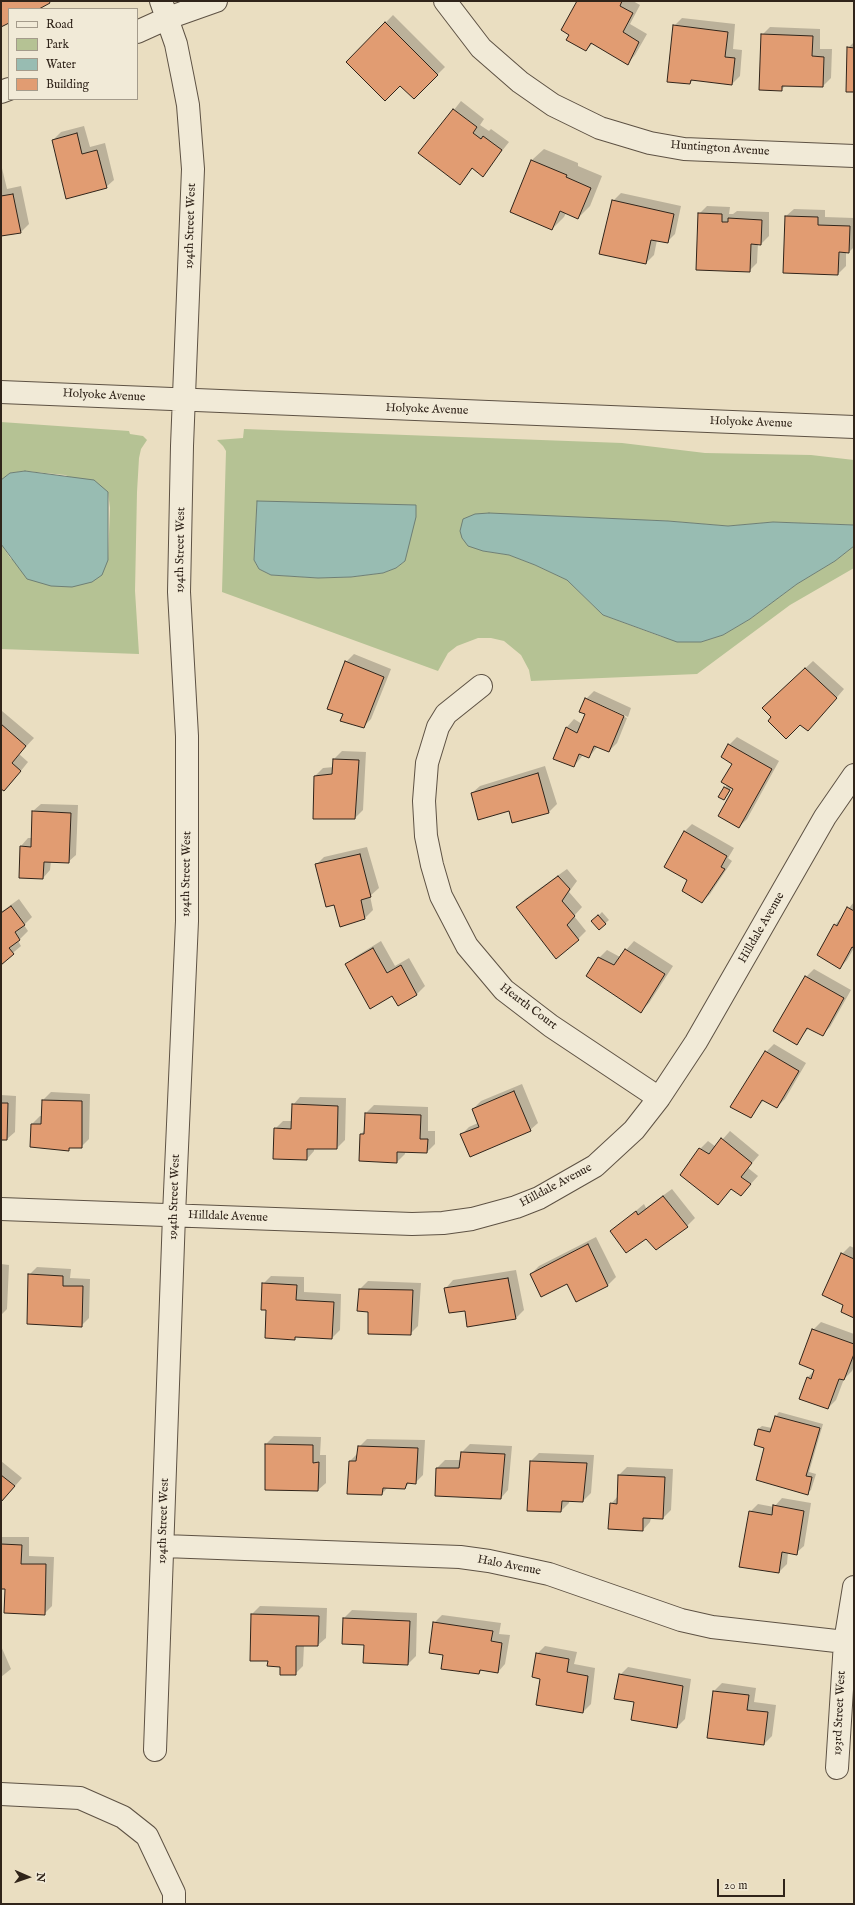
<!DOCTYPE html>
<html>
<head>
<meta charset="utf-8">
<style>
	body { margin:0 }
	#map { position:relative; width:855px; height:1905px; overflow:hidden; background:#eadec1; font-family:"IM FELL English",serif }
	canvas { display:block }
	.frame { position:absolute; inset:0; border:2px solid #30241a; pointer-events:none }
	.legend { position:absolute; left:8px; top:8px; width:130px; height:92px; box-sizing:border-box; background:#f1ead7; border:1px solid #a49b8b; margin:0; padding:5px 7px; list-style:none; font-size:12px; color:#30241a }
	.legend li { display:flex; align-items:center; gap:8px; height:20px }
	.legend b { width:20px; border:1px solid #a49b8b }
	.north { position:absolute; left:8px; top:1857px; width:40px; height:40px; -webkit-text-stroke:3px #f1ead7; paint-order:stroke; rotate:92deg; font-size:11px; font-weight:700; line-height:16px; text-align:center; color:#30241a }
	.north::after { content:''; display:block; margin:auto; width:14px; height:18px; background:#30241a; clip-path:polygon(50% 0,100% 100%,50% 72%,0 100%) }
	.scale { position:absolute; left:717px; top:1879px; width:68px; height:18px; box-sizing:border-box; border:2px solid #30241a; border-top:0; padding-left:5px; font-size:12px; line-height:14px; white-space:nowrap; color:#30241a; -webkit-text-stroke:3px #f1ead7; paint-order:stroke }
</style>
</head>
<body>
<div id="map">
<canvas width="855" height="1905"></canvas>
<div class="frame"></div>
<ul class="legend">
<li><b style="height:5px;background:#f1ead7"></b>Road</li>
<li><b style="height:11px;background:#b5c294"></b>Park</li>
<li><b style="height:11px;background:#98bcb2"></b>Water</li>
<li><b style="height:11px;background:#e19c72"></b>Building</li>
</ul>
<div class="north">N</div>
<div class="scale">20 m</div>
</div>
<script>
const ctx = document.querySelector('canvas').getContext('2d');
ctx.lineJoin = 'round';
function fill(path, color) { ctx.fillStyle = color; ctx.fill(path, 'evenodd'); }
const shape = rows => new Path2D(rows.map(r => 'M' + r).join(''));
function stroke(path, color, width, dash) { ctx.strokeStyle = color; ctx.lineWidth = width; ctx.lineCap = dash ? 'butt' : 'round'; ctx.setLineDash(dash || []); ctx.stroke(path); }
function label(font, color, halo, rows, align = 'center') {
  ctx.font = font + ' "IM FELL English",serif'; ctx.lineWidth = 3; ctx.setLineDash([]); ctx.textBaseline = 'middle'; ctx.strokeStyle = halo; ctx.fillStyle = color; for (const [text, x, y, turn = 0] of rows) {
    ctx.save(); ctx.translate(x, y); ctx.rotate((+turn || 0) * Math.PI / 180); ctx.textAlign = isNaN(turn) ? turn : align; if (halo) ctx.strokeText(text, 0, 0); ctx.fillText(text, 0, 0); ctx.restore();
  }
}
const green = shape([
	[1,422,129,431,130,434,143,436,147,440,141,449,139,458,137,492,135,591,139,654,1,649,1,544,11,559,108,560,110,508,108,492,65,475,25,471,10,473,1,480],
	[244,429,622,443,705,453,811,455,854,460,854,525,773,522,728,526,668,521,475,514,483,551,509,555,535,565,567,580,603,615,662,637,701,642,723,635,750,619,797,584,835,561,854,546,854,568,790,605,697,674,531,681,529,670,521,655,504,641,491,638,478,638,457,646,448,653,438,671,222,592,226,451,223,446,217,440,243,438],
	[257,502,409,540,405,561,396,568,383,573,351,577,318,578,271,575,259,569,254,560]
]);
const water = shape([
	[25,471,94,480,108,492,108,560,102,575,92,582,72,587,51,586,27,579,1,544,1,480,10,473,25,471],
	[257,501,416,505,416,517,405,561,396,568,383,573,351,577,318,578,271,575,259,569,254,560,257,501],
	[489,513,668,521,728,526,773,522,854,525,854,546,835,561,797,584,750,619,723,635,701,642,677,642,603,615,567,580,535,565,509,555,483,551,468,546,462,538,460,531,463,519,475,514,489,513]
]);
const shadow = shape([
	[578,1,633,1,640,5,630,24,647,34,635,55,628,63,593,43,586,50,570,35],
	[393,15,445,67,414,98,400,84,347,62],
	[682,18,735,24,733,49,742,50,740,76,732,84,694,79,690,83,674,26],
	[770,27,820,29,820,49,832,49,831,78,823,86,786,85,781,90,762,35],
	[854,42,854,91,848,48],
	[461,101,484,119,480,125,489,131,491,129,509,142,483,175,473,168,460,183,420,153],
	[84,126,90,147,105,143,114,180,106,187,53,140,61,132],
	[544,149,578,163,578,166,602,176,590,206,578,218,566,213,564,217,552,229,511,212,532,160],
	[1,164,7,189,21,186,29,224,21,232,1,235],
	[621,193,681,206,675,234,667,242,657,240,654,255,646,263,613,201],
	[707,206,730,207,729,214,733,214,737,211,769,212,769,236,761,244,758,243,757,263,749,271,699,214],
	[794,209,825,210,825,217,854,218,854,247,849,252,846,252,846,266,838,274,786,216],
	[354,654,391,669,371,719,363,727,344,713,346,662],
	[813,661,844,689,816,722,800,723,772,716,771,701],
	[594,691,631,708,628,717,588,699,588,701,627,718,617,743,609,751,598,746,589,757,583,755,574,766,555,758,567,727,574,719,582,724,586,714,586,699],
	[2,711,34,738,19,754,28,762,12,782,1,787],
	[737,737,779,761,747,819,739,827,734,789,732,788,724,799,720,796,727,785,733,764,729,745],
	[342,751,366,752,363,810,355,818,314,818,315,776,323,768,334,767,334,759],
	[545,766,557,804,549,812,513,822,510,810,472,793,480,786],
	[41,804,78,805,76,855,68,862,51,861,50,870,43,878,20,877,21,846,28,838,33,838,33,811],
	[692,824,734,848,728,858,732,861,710,894,702,902,688,879,684,832],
	[367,847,379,888,370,896,373,910,365,918,335,904,316,865,324,857],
	[567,869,577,881,569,892,582,907,574,916,586,931,578,939,517,907,525,899],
	[19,899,32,917,24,925,28,931,18,941,21,946,1,963,1,912],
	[854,902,854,948,847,960,840,968,835,925],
	[602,912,609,920,599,929,593,921],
	[381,941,395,966,409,958,425,986,417,994,398,1005,393,995,347,965,355,957],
	[634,941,673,966,649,1003,641,1011,599,958,607,950,620,957],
	[814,969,851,990,830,1027,822,1035,809,1028,796,1043,806,977],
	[774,1044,806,1063,785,1099,777,1107,764,1100,750,1117,766,1052],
	[522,1084,538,1123,530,1130,462,1134,469,1127,478,1123,473,1109,481,1101],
	[51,1092,90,1094,89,1139,81,1147,71,1147,69,1150,32,1124,40,1116,42,1116,43,1100],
	[1,1095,16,1096,15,1132,7,1139,1,1139],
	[300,1097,346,1098,345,1140,337,1148,314,1148,314,1151,307,1159,275,1129,283,1121,292,1121,293,1105],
	[374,1105,428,1107,428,1131,435,1131,435,1144,427,1152,405,1151,405,1154,397,1162,361,1134,365,1130,366,1113],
	[730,1131,759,1155,748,1168,758,1176,741,1195,732,1188,718,1204,700,1149,708,1141,716,1147],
	[672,1189,695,1218,687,1226,646,1238,612,1231,644,1204,646,1208],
	[596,1237,616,1277,608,1285,577,1301,567,1282,531,1274,539,1266],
	[850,1246,854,1248,854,1317,845,1304,842,1254],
	[1,1264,9,1265,7,1309,1,1315],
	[37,1267,71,1269,70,1278,90,1279,89,1318,81,1326,29,1275],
	[516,1270,524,1310,516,1318,466,1310,446,1288,453,1280],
	[271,1276,304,1277,304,1292,341,1294,340,1330,332,1338,297,1336,294,1339,267,1309,263,1284],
	[368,1281,421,1283,418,1326,410,1334,369,1311,360,1289],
	[821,1322,854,1334,854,1366,852,1371,844,1379,836,1400,828,1408,807,1378,816,1369,813,1330],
	[779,1412,823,1424,809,1472,816,1474,811,1490,807,1493,765,1447,758,1429,762,1426,772,1428,776,1416],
	[274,1436,321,1437,320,1455,326,1455,326,1483,318,1490,266,1489,266,1444],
	[367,1439,425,1440,423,1475,415,1483,410,1482,405,1488,388,1487,382,1494,350,1461,358,1453,359,1447],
	[470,1444,512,1446,508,1490,501,1498,437,1468,445,1460,461,1460,462,1452],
	[539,1453,594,1455,591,1493,583,1501,569,1500,569,1503,561,1511,531,1461],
	[1,1461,22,1478,1,1502],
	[627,1467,673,1469,671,1510,663,1518,651,1518,650,1522,643,1530,611,1504,619,1495,619,1475],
	[782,1498,811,1503,804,1546,796,1553,788,1552,787,1564,779,1572,750,1512,758,1504,774,1507],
	[1,1537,29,1537,29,1556,54,1557,52,1606,44,1614,6,1588,1,1588],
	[260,1606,327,1608,326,1638,318,1645,304,1645,303,1666,295,1674,269,1660,252,1614],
	[352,1610,417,1613,416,1656,408,1664,365,1644,344,1618],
	[442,1615,501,1623,499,1634,510,1635,505,1664,498,1672,482,1670,479,1673,444,1654,434,1623],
	[1,1646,11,1669,1,1677],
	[545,1646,577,1652,574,1664,595,1668,591,1704,583,1712,541,1678,537,1654],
	[628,1667,691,1679,685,1719,677,1727,620,1675],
	[722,1683,756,1688,754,1702,776,1705,772,1736,764,1744,714,1691]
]);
const building = shape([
	[1,1,49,1,50,3,39,9,9,9,9,23,1,27,1,1],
	[577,1,622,1,620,6,633,13,623,32,639,42,628,65,591,43,586,51,566,40,569,35,561,30,577,1],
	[385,22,438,75,414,99,400,86,385,101,346,62,385,22],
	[673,25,728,32,725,57,735,58,732,85,691,80,690,84,667,82,673,25],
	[761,34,813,36,812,56,824,57,823,87,782,86,782,91,759,90,761,34],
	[847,47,854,48,854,92,846,92,847,47],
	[453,109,477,127,473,133,481,139,483,136,502,150,483,177,472,168,460,185,418,153,453,109],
	[77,133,82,154,97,150,107,188,66,199,52,140,77,133],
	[531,160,567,175,566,177,591,188,578,219,560,211,552,230,510,212,531,160],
	[13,194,21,233,1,236,1,196,13,194],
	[612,200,674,214,668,243,651,240,646,264,599,254,612,200],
	[698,213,722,214,722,222,728,222,728,218,762,220,761,245,751,244,750,272,696,270,698,213],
	[785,216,818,217,818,225,850,226,849,253,839,252,838,275,783,273,785,216],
	[345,661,384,677,364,728,340,721,343,714,327,709,345,661],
	[805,668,837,698,808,731,800,725,786,739,768,721,771,717,762,708,805,668],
	[585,698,624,716,609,752,594,746,589,758,579,754,574,767,553,759,566,727,577,733,585,714,579,712,585,698],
	[1,724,26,746,12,763,21,771,4,791,1,789,1,724],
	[728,744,772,769,739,828,718,816,733,789,721,782,732,764,721,757,728,744],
	[333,759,359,760,355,819,313,819,314,776,332,774,333,759],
	[538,773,549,813,512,823,509,811,478,820,471,793,538,773],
	[724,787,730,790,724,800,718,797,724,787],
	[32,811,71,813,69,863,44,862,43,879,19,878,20,846,31,847,32,811],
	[684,831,727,856,721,867,725,869,702,903,682,891,687,880,664,867,684,831],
	[360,854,371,897,361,900,365,919,340,927,334,905,326,907,315,864,360,854],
	[558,876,570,889,562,901,575,916,567,925,579,940,556,959,516,907,558,876],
	[11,906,25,925,15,932,20,940,9,948,14,954,1,965,1,913,11,906],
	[847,907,854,911,854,948,852,947,840,969,817,955,834,924,837,926,847,907],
	[598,915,606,924,599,930,591,921,598,915],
	[373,948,387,973,401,965,417,995,398,1006,392,996,370,1009,345,964,373,948],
	[625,949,665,974,641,1013,586,976,598,957,614,965,625,949],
	[805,976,844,998,823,1036,807,1028,797,1045,773,1031,805,976],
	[765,1051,799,1071,777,1108,762,1100,751,1118,730,1107,765,1051],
	[514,1091,531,1131,470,1157,460,1134,479,1127,472,1109,514,1091],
	[42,1100,82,1101,82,1148,69,1148,69,1151,30,1147,31,1124,41,1124,42,1100],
	[1,1103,8,1103,7,1140,1,1140,1,1103],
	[292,1104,338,1106,337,1149,307,1149,307,1160,273,1159,274,1128,291,1129,292,1104],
	[365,1113,421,1115,420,1139,428,1139,427,1153,397,1152,397,1163,359,1161,360,1134,364,1134,365,1113],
	[721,1138,752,1163,741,1177,751,1184,741,1196,731,1189,718,1205,680,1175,699,1148,709,1154,721,1138],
	[663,1196,688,1227,656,1250,646,1239,626,1253,610,1231,636,1211,638,1215,663,1196],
	[588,1244,608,1286,576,1302,567,1284,541,1297,530,1274,588,1244],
	[841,1253,854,1259,854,1318,841,1312,843,1305,822,1295,841,1253],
	[28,1274,63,1276,63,1286,83,1286,82,1327,27,1324,28,1274],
	[508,1278,516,1319,467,1327,465,1311,449,1313,444,1288,508,1278],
	[262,1283,297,1285,296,1300,334,1302,332,1339,295,1337,295,1340,265,1338,266,1310,261,1310,262,1283],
	[359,1289,413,1290,411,1335,368,1334,368,1312,357,1311,359,1289],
	[812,1329,854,1344,854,1354,844,1380,839,1379,828,1409,799,1399,807,1377,811,1379,814,1370,799,1364,812,1329],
	[775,1416,820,1428,806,1476,812,1477,808,1495,756,1480,764,1448,754,1445,758,1429,770,1432,775,1416],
	[265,1444,313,1445,313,1463,319,1462,318,1491,265,1490,265,1444],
	[358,1446,418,1448,416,1484,407,1483,405,1489,383,1488,382,1495,347,1494,349,1461,356,1461,358,1446],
	[461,1452,505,1454,501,1499,435,1496,436,1468,459,1468,461,1452],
	[530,1461,587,1463,583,1502,562,1501,561,1512,527,1511,530,1461],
	[1,1475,15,1486,1,1502,1,1475],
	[618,1475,665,1477,663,1519,643,1518,643,1531,608,1529,610,1503,617,1504,618,1475],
	[773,1505,804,1511,797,1555,782,1552,779,1573,739,1567,749,1511,772,1515,773,1505],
	[1,1544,22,1545,21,1564,46,1564,45,1615,4,1613,5,1589,1,1589,1,1544],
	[251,1614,319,1616,318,1646,296,1646,296,1675,280,1675,280,1667,267,1666,268,1661,250,1661,251,1614],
	[343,1618,410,1621,408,1665,363,1663,364,1645,342,1644,343,1618],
	[433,1622,493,1631,491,1641,502,1643,498,1673,480,1670,479,1674,441,1669,443,1655,429,1653,433,1622],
	[536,1653,569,1659,567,1672,588,1676,583,1713,536,1705,540,1679,532,1677,536,1653],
	[619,1674,683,1686,677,1728,631,1720,634,1702,614,1699,619,1674],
	[713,1691,749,1695,747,1710,768,1712,764,1745,707,1738,713,1691]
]);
const minor = shape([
	[445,1,481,48,520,82,553,105,600,128,650,143,684,149,854,156],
	[137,32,168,18,216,1],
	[1,92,9,89],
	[1,392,854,427],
	[481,686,446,714,438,727,427,763,424,801,426,836,432,865,441,896,467,946,504,990,551,1026,659,1098],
	[1,1209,412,1224,443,1223,472,1219,516,1207,539,1198,595,1166,634,1130,659,1098,696,1042,825,817,854,775],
	[164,1546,460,1557,489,1561,549,1574,681,1620,712,1627,845,1642],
	[155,1750,174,1215,187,921,187,736,179,592,182,446,193,169,188,105,183,79,176,44,161,1],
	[837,1768,845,1642,854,1587],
	[1,1794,80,1798,123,1817,147,1836,174,1893,174,1904]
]);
const streetNames = [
	["Huntington Avenue",720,149,4],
	["194th Street West",191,226,-88],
	["Holyoke Avenue",104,396,3],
	["Holyoke Avenue",427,410,2],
	["Holyoke Avenue",751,423,2],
	["194th Street West",181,550,-89],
	["194th Street West",187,874,-89],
	["Hilldale Avenue",762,928,-60],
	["Hearth Court",528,1007,37],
	["Hilldale Avenue",556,1186,-28],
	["194th Street West",175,1197,-88],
	["Hilldale Avenue",228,1217,2],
	["194th Street West",164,1521,-88],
	["Halo Avenue",509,1566,11],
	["193rd Street West",840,1713,-87]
];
fill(green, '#b5c294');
fill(water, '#98bcb2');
stroke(water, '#6e7f75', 1);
fill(shadow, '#0003');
fill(building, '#e19c72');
stroke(building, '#30241a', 1);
stroke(minor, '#5e5244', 24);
stroke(minor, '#f1ead7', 22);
label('12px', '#30241a', '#f1ead7', streetNames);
</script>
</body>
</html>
